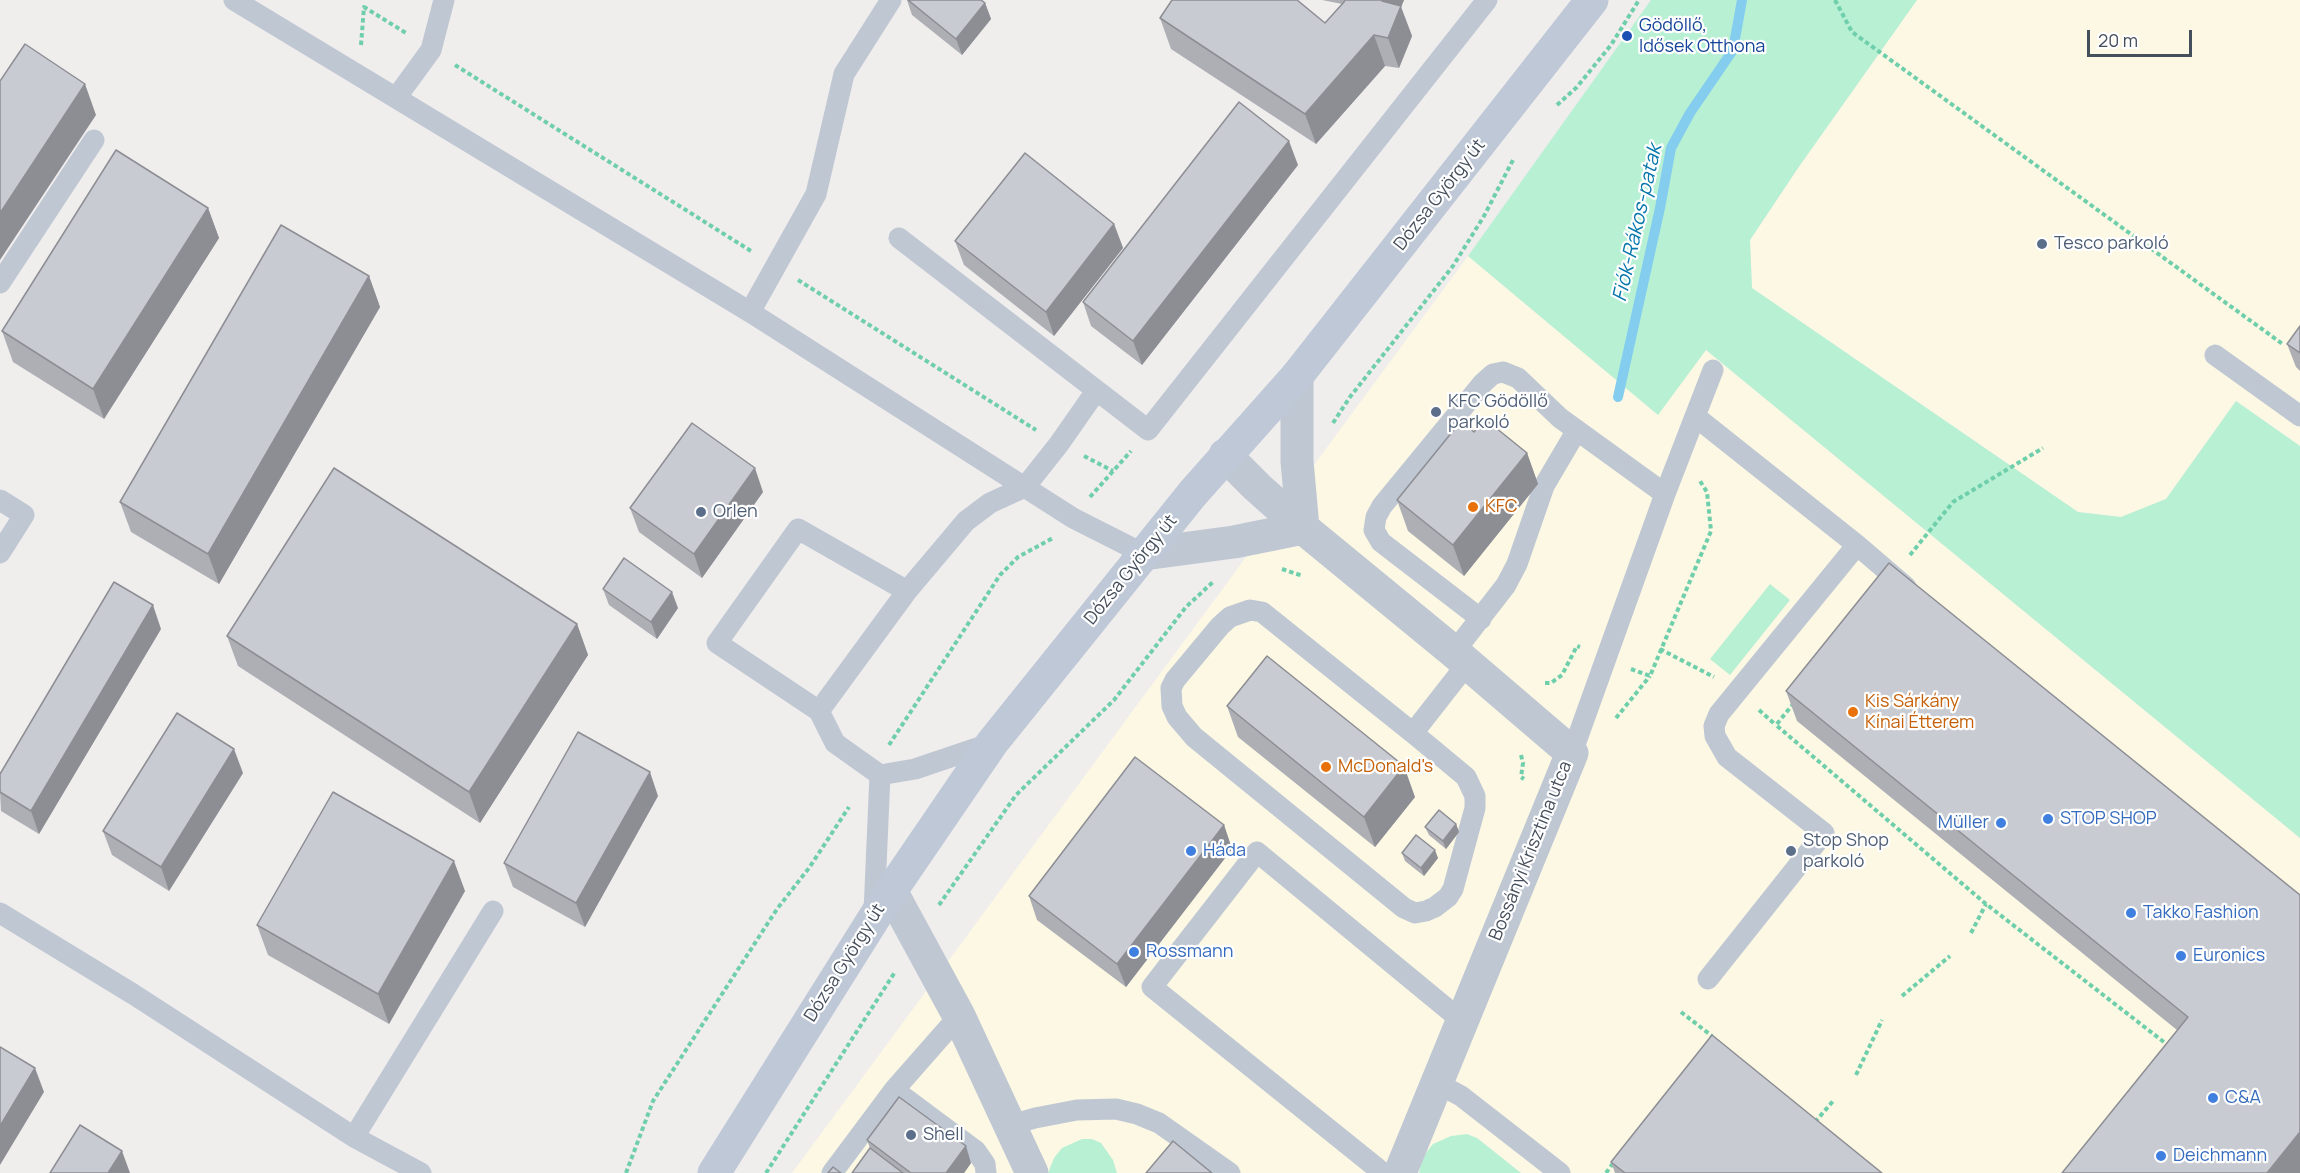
<!DOCTYPE html>
<html>
<head>
<meta charset="utf-8">
<style>
	body { margin:0 }
	#map { position:relative; width:2300px; height:1173px; overflow:hidden; background:#f0eded; font-family:Manrope,sans-serif }
	canvas { display:block }
	.scale { position:absolute; left:2087px; top:30px; width:105px; height:27px; box-sizing:border-box; border:3px solid #454e5b; border-top:0; padding-left:8px; font-size:18px; line-height:21px; white-space:nowrap; color:#454e5b; -webkit-text-stroke:4px #fff; paint-order:stroke }
</style>
</head>
<body>
<div id="map">
<canvas width="2300" height="1173"></canvas>
<div class="scale">20 m</div>
</div>
<script>
const ctx = document.querySelector('canvas').getContext('2d');
ctx.lineJoin = 'round';
function fill(path, color) { ctx.fillStyle = color; ctx.fill(path, 'evenodd'); }
const shape = rows => new Path2D(rows.map(r => 'M' + r).join(''));
function stroke(path, color, width, dash) { ctx.strokeStyle = color; ctx.lineWidth = width; ctx.lineCap = dash ? 'butt' : 'round'; ctx.setLineDash(dash || []); ctx.stroke(path); }
function label(font, color, halo, rows, align = 'center') {
  ctx.font = font + ' Manrope,sans-serif'; ctx.lineWidth = 4.5; ctx.setLineDash([]); ctx.textBaseline = 'middle'; ctx.strokeStyle = halo; ctx.fillStyle = color; for (const [text, x, y, turn = 0] of rows) {
    ctx.save(); ctx.translate(x, y); ctx.rotate((+turn || 0) * Math.PI / 180); ctx.textAlign = isNaN(turn) ? turn : align; if (halo) ctx.strokeText(text, 0, 0); ctx.fillText(text, 0, 0); ctx.restore();
  }
}
const commercial = shape([
	[1917,0,2300,0,2300,446,2236,401,2166,499,2121,517,2078,512,1752,288,1750,240,1798,168],
	[1468,256,1657,414,1705,349,2300,838,2300,1173,1521,1173,1477,1138,1422,1158,1419,1173,792,1173]
]);
const green = shape([
	[1651,0,1917,0,1798,168,1750,240,1752,288,2078,512,2121,517,2166,499,2236,401,2300,446,2300,838,1706,350,1658,415,1468,256],
	[1770,584,1790,600,1730,675,1710,659],
	[1467,1134,1477,1138,1521,1173,1419,1173,1422,1158,1433,1144,1451,1136],
	[1082,1139,1092,1139,1101,1143,1113,1160,1117,1173,1048,1173,1054,1158,1062,1148]
]);
const stream = shape([
	[1618,397,1660,208,1671,148,1690,113,1733,50,1742,0]
]);
const path = shape([
	[1835,0,1852,32,2284,345],
	[361,45,364,7,406,33],
	[455,65,751,251],
	[1557,105,1577,87,1611,45,1639,0],
	[798,280,1036,430],
	[1333,423,1350,397,1453,266,1484,216,1513,160],
	[1084,456,1113,471],
	[1090,497,1131,451],
	[1910,555,1953,502,2043,448],
	[1282,569,1303,576],
	[1660,649,1714,677],
	[1631,669,1650,676,1711,531,1707,492,1700,481],
	[1545,683,1551,683,1562,675,1577,646,1580,647],
	[1794,703,1776,725,1986,904,2169,1046],
	[1759,710,1776,725],
	[1616,718,1650,676],
	[889,745,1000,575,1018,557,1053,538],
	[1521,755,1523,763,1521,777,1524,779],
	[939,905,1016,795,1114,700,1186,607,1214,581],
	[1971,933,1986,904],
	[1902,996,1950,956],
	[1681,1012,1712,1036],
	[1856,1075,1882,1020],
	[1815,1122,1834,1100],
	[626,1173,653,1101,777,909,809,868,849,807],
	[766,1173,895,972],
	[1606,1173,1614,1162]
]);
const service = shape([
	[234,0,750,312,1073,518,1144,554],
	[396,98,431,50,444,0],
	[899,238,1148,430,1487,0],
	[0,283,94,140],
	[750,312,816,194,844,74,891,0],
	[2215,355,2300,416],
	[1696,417,1857,545,1719,714,1714,726,1715,736,1727,757,1824,833,1708,979],
	[0,500,24,515,0,553],
	[1857,545,1906,587],
	[907,591,798,529,717,643,819,711,835,743,880,775,915,769,992,743],
	[1481,619,1381,542,1374,530,1376,517,1382,506,1483,383,1493,374,1503,372,1518,378,1560,418,1665,494],
	[1454,652,1506,585,1517,564,1544,486,1577,430],
	[819,711,907,591,966,521,990,503,1025,487,1059,444,1096,391],
	[1413,733,1466,777,1475,796,1475,808,1453,889,1448,897,1435,907,1426,911,1415,913,1404,908,1194,737,1177,717,1172,706,1171,688,1175,680,1220,626,1230,617,1250,610,1262,612,1413,733,1467,664],
	[1572,753,1665,494,1713,370],
	[874,912,880,775],
	[0,913,133,994,354,1137,421,1173],
	[1437,1083,1461,1096,1560,1173],
	[894,1090,976,1151,985,1164,986,1173],
	[1011,1125,1035,1118,1077,1110,1116,1109,1137,1114,1159,1123,1230,1173],
	[354,1137,493,911],
	[832,1173,894,1090,959,1016],
	[1383,1173,1152,987,1257,852,1462,1021]
]);
const minor = shape([
	[1297,376,1297,461,1303,528],
	[1225,455,1257,487,1303,528,1454,652,1572,753,1400,1173],
	[1144,554,1234,542,1303,528],
	[891,891,959,1016,1032,1173]
]);
const secondary = shape([
	[714,1173,891,891,992,743,1193,493,1297,376,1592,0]
]);
const wall = shape([
	[907,0,981,0,985,3,991,19,962,55,912,15],
	[1322,0,1404,0,1401,7,1412,36,1399,68,1385,66,1316,144,1171,49,1160,18,1325,23,1342,4],
	[1298,165,1142,365,1091,326,1083,302],
	[208,208,219,238,104,419,13,362,2,331],
	[1114,224,1123,248,1054,336,964,265,955,241],
	[369,276,380,307,219,584,131,532,120,502],
	[2300,326,2300,371,2296,367,2287,344],
	[1474,432,1527,453,1538,484,1464,576,1408,531,1397,500],
	[763,492,702,578,639,532,630,508],
	[603,589,678,608,657,639,609,605],
	[577,624,588,655,480,823,238,666,227,636],
	[161,629,39,834,1,811,0,792],
	[1786,691,2300,895,2177,1030,1797,721],
	[1227,706,1415,797,1375,847,1238,737],
	[243,773,169,891,112,855,103,831],
	[658,796,585,927,513,887,504,863],
	[1456,824,1459,832,1446,849,1429,835,1425,827],
	[1224,825,1232,849,1126,987,1037,920,1029,896],
	[1402,853,1438,858,1424,876,1405,861],
	[465,891,389,1024,268,955,257,925],
	[867,1140,971,1163,964,1173,852,1173,870,1148],
	[1611,1162,1882,1173,1615,1173]
]);
const shadedWall = shape([
	[1382,0,1404,0,1401,7,1412,36,1399,68,1388,38],
	[985,3,991,19,962,55,956,39],
	[1374,35,1385,66,1316,144,1305,114],
	[85,84,96,115,0,260,0,213],
	[1289,141,1298,165,1142,365,1133,341],
	[208,208,219,238,104,419,93,389],
	[1114,224,1123,248,1054,336,1046,312],
	[369,276,380,307,219,584,208,554],
	[1527,453,1538,484,1464,576,1453,545],
	[755,468,763,492,702,578,694,554],
	[672,592,678,608,657,639,651,622],
	[153,605,161,629,39,834,31,811],
	[577,624,588,655,480,823,469,792],
	[234,749,243,773,169,891,161,867],
	[1404,766,1415,797,1375,847,1364,817],
	[650,772,658,796,585,927,576,903],
	[1456,824,1459,832,1446,849,1443,841],
	[1224,825,1232,849,1126,987,1117,964],
	[1435,850,1438,858,1424,876,1421,868],
	[454,861,465,891,389,1024,378,994],
	[35,1068,44,1092,0,1165,0,1126],
	[2300,1132,2300,1173,2267,1173],
	[966,1146,971,1163,964,1173,946,1173],
	[122,1151,130,1173,108,1173]
]);
const building = shape([
	[908,0,981,0,985,3,956,39,908,0],
	[1172,0,1297,0,1325,23,1344,2,1345,0,1382,0,1382,1,1401,6,1388,38,1374,35,1305,114,1160,18,1172,0],
	[25,44,85,84,0,213,0,81,25,44],
	[1239,102,1289,141,1133,341,1083,302,1239,102],
	[116,150,208,208,93,389,2,331,116,150],
	[1025,153,1114,224,1046,312,955,241,1025,153],
	[281,225,369,276,208,554,120,502,281,225],
	[2300,326,2300,353,2287,344,2300,326],
	[1485,419,1527,453,1453,545,1397,500,1461,421,1474,432,1485,419],
	[692,423,755,468,694,554,630,508,692,423],
	[334,468,577,624,469,792,227,636,334,468],
	[624,558,672,592,651,622,603,589,624,558],
	[1889,563,2300,895,2300,1132,2267,1173,2062,1173,2188,1017,1786,691,1889,563],
	[114,582,153,605,31,811,0,792,0,774,114,582],
	[1267,656,1404,766,1364,817,1227,706,1267,656],
	[177,713,234,749,161,867,103,831,177,713],
	[578,732,650,772,576,903,504,863,578,732],
	[1135,757,1224,825,1117,964,1029,896,1135,757],
	[333,792,454,861,378,994,257,925,333,792],
	[1439,810,1456,824,1443,841,1425,827,1439,810],
	[1416,835,1435,850,1421,868,1402,853,1416,835],
	[1712,1035,1882,1173,1625,1173,1611,1162,1712,1035],
	[0,1047,35,1068,0,1126,0,1047],
	[899,1097,966,1146,946,1173,911,1173,867,1140,899,1097],
	[80,1125,122,1151,108,1173,50,1173,80,1125],
	[1173,1141,1212,1173,1146,1173,1173,1141],
	[870,1148,903,1173,852,1173,870,1148],
	[833,1167,841,1173,828,1173,833,1167]
]);
const markers = [
	[1627,36,6,"#1a4fb4"],
	[2042,244,6,"#5c6f8a"],
	[1436,412,6,"#5c6f8a"],
	[1473,507,6,"#e8710a"],
	[701,512,6,"#5c6f8a"],
	[1853,712,6,"#e8710a"],
	[1326,767,6,"#e8710a"],
	[2048,819,6,"#3f7fe0"],
	[2001,823,6,"#3f7fe0"],
	[1191,851,6,"#3f7fe0"],
	[1791,851,6,"#5c6f8a"],
	[2131,913,6,"#3f7fe0"],
	[1134,952,6,"#3f7fe0"],
	[2181,956,6,"#3f7fe0"],
	[2213,1098,6,"#3f7fe0"],
	[911,1135,6,"#5c6f8a"],
	[2161,1156,6,"#3f7fe0"]
];
const transitNames = [
	["Gödöllő,",1639,26],
	["Idősek Otthona",1639,47]
];
const streetNames = [
	["Dózsa György út",1440,195,-52],
	["Dózsa György út",1131,570,-51],
	["Bossányi Krisztina utca",1531,851,-68],
	["Dózsa György út",845,963,-58]
];
const serviceNames = [
	["Tesco parkoló",2054,244],
	["KFC Gödöllő",1448,402],
	["parkoló",1448,423],
	["Orlen",713,512],
	["Stop Shop",1803,841],
	["parkoló",1803,862],
	["Shell",923,1135]
];
const foodNames = [
	["KFC",1485,507],
	["Kis Sárkány",1865,702],
	["Kínai Étterem",1865,723],
	["McDonald's",1338,767]
];
const shopNames = [
	["STOP SHOP",2060,819],
	["Müller",1989,823,"right"],
	["Háda",1203,851],
	["Takko Fashion",2143,913],
	["Rossmann",1146,952],
	["Euronics",2193,956],
	["C&A",2225,1098],
	["Deichmann",2173,1156]
];
const waterNames = [
	["Fiók-Rákos-patak",1638,223,-77]
];
fill(commercial, '#fcf8e4');
fill(green, '#b8f0d4');
stroke(stream, '#84cdef', 10);
stroke(path, '#6fcfab', 4, [4.5, 3]);
stroke(service, '#bfc7d3', 21);
stroke(minor, '#bfc7d3', 33);
stroke(secondary, '#bec8d7', 33);
fill(wall, '#adafb5');
fill(shadedWall, '#8d8e94');
fill(building, '#c9cbd3');
stroke(building, '#8d8e94', 1.5);
for (const [x, y, r, color] of markers) { const dot = new Path2D(); dot.arc(x, y, r, 0, 2 * Math.PI); ctx.fillStyle = color; ctx.fill(dot); stroke(dot, '#fff', 2); }
label('18px', '#164399', '#fff', transitNames, 'left');
label('18px', '#454e5b', '#fff', streetNames);
label('18px', '#4e5e75', '#fff', serviceNames, 'left');
label('18px', '#c56008', '#fff', foodNames, 'left');
label('18px', '#366cbe', '#fff', shopNames, 'left');
label('italic 20px', '#0777ac', '#fff', waterNames);
</script>
</body>
</html>
